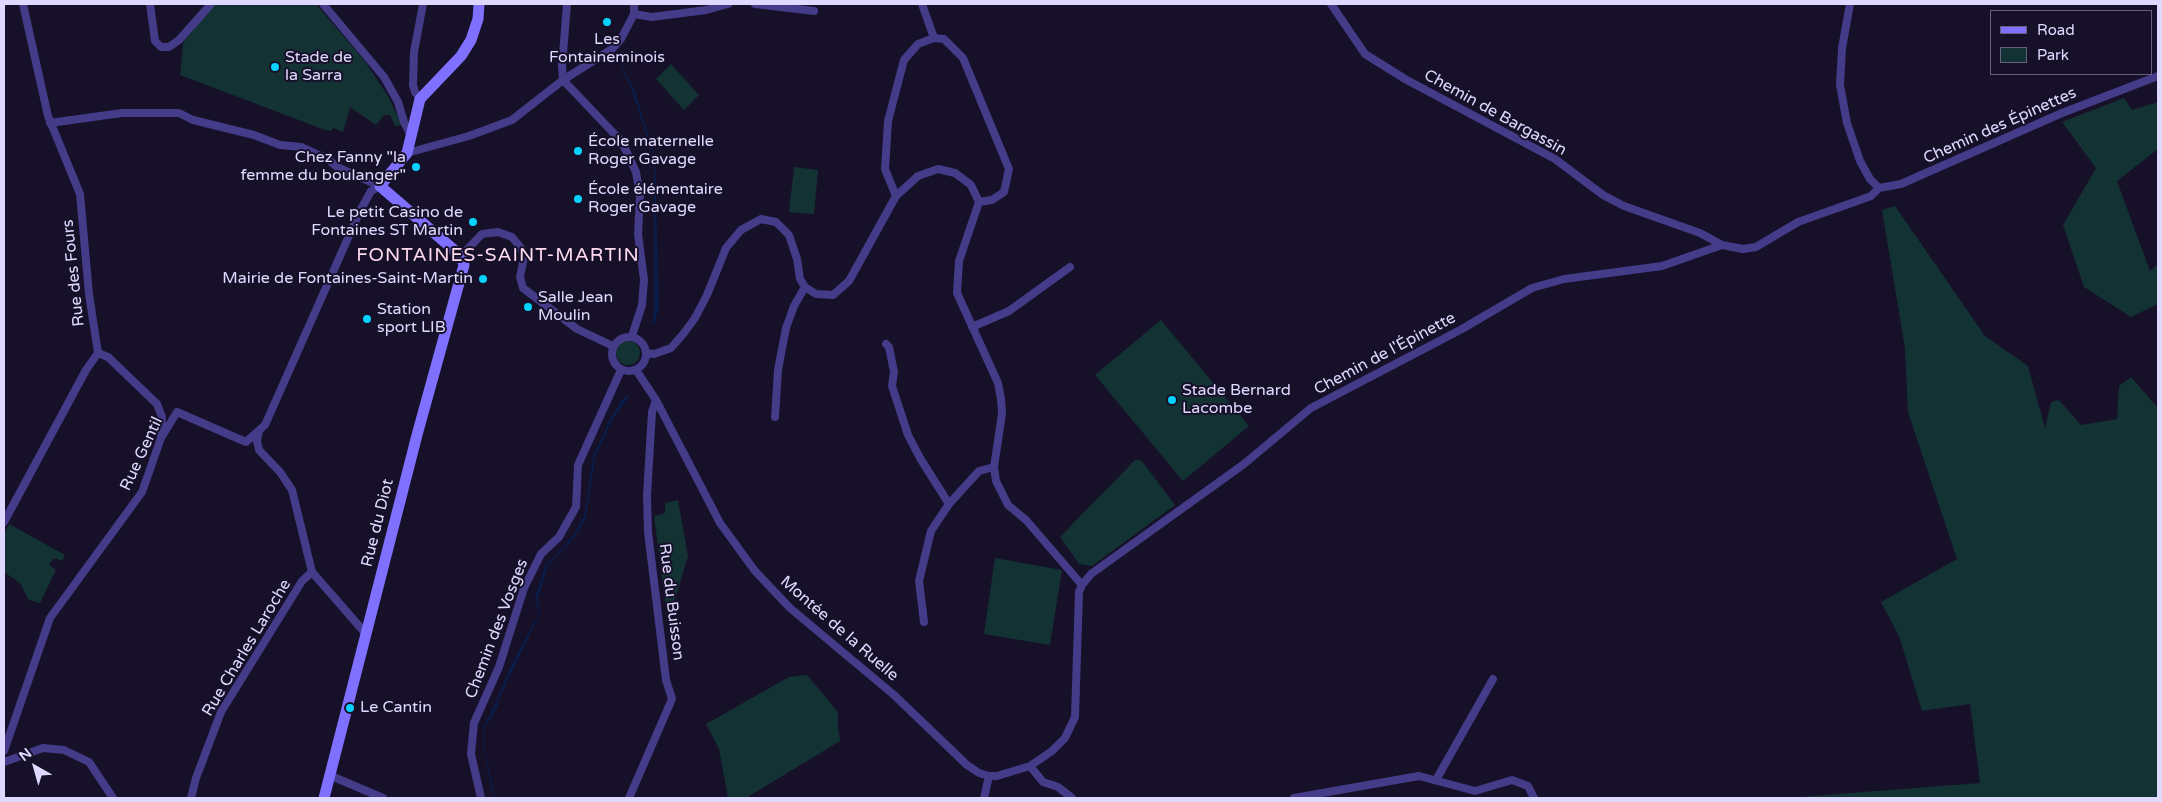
<!DOCTYPE html>
<html>
<head>
<meta charset="utf-8">
<style>
	body { margin:0 }
	#map { position:relative; width:2162px; height:802px; overflow:hidden; background:#171029; font-family:"Varela Round",sans-serif }
	canvas { display:block }
	.frame { position:absolute; inset:0; border:5px solid #e0d9ff; pointer-events:none }
	.legend { position:absolute; left:1990px; top:10px; width:162px; height:65px; box-sizing:border-box; background:#171029; border:1px solid #67607f; margin:0; padding:6px 9px; list-style:none; font-size:15px; color:#e0d9ff }
	.legend li { display:flex; align-items:center; gap:10px; height:25px }
	.legend b { width:25px; border:1px solid #67607f }
	.north { position:absolute; left:10px; top:742px; width:50px; height:50px; -webkit-text-stroke:4px #171029; paint-order:stroke; rotate:322deg; font-size:14px; font-weight:700; line-height:20px; text-align:center; color:#e0d9ff }
	.north::after { content:''; display:block; margin:auto; width:18px; height:22px; background:#e0d9ff; clip-path:polygon(50% 0,100% 100%,50% 72%,0 100%) }
</style>
</head>
<body>
<div id="map">
<canvas width="2162" height="802"></canvas>
<div class="frame"></div>
<ul class="legend">
<li><b style="height:6px;background:#7f70ff"></b>Road</li>
<li><b style="height:14px;background:#133234"></b>Park</li>
</ul>
<div class="north">N</div>
</div>
<script>
const ctx = document.querySelector('canvas').getContext('2d');
ctx.lineJoin = 'round';
function fill(path, color) { ctx.fillStyle = color; ctx.fill(path, 'evenodd'); }
const shape = rows => new Path2D(rows.map(r => 'M' + r).join(''));
function stroke(path, color, width, dash) { ctx.strokeStyle = color; ctx.lineWidth = width; ctx.lineCap = dash ? 'butt' : 'round'; ctx.setLineDash(dash || []); ctx.stroke(path); }
function label(font, color, halo, rows, align = 'center') {
  ctx.font = font + ' "Varela Round",sans-serif'; ctx.lineWidth = 4; ctx.setLineDash([]); ctx.textBaseline = 'middle'; ctx.strokeStyle = halo; ctx.fillStyle = color; for (const [text, x, y, turn = 0] of rows) {
    ctx.save(); ctx.translate(x, y); ctx.rotate((+turn || 0) * Math.PI / 180); ctx.textAlign = isNaN(turn) ? turn : align; if (halo) ctx.strokeText(text, 0, 0); ctx.fillText(text, 0, 0); ctx.restore();
  }
}
const green = shape([
	[216,4,316,4,364,60,388,96,402,125,395,126,390,115,384,115,376,125,350,107,343,132,333,128,331,131,325,130,180,75,183,43,206,13],
	[671,64,699,95,684,110,656,79],
	[2124,98,2132,110,2158,102,2158,149,2117,181,2150,271,2158,264,2158,304,2131,317,2084,287,2063,225,2096,168,2062,122],
	[794,167,818,170,814,214,789,212],
	[1895,206,1985,336,2028,366,2045,428,2051,402,2059,400,2081,425,2117,419,2119,386,2131,377,2158,408,2158,798,1786,798,1980,783,1970,704,1922,711,1899,636,1881,602,1957,559,1908,412,1905,348,1882,210],
	[1161,320,1249,426,1183,481,1095,375],
	'616 353a12 12 0 1 1 24 0a12 12 0 1 1-24 0Z',
	[1135,460,1141,460,1175,505,1092,566,1079,564,1060,537],
	[678,500,688,556,668,623,654,516,665,513,665,503],
	[9,524,65,555,62,561,54,558,49,565,56,570,40,603,29,600,20,583,4,572,4,534],
	[995,558,1062,570,1050,645,984,634],
	[807,675,838,712,838,728,840,741,746,798,728,798,719,749,706,724,789,677]
]);
const water = shape([
	[630,48,622,57,622,68,634,88,655,157,659,308,654,324,652,324,654,307,654,158,631,88,621,68,621,56],
	[632,392,611,422,595,458,586,517,575,537,546,567,537,596,540,613,485,728,484,749,495,795,494,798,483,748,484,728,514,660,539,613,535,597,545,566,573,536,584,516,593,457,609,421,622,400]
]);
const stream = shape([
	[537,597,547,565],
	[487,722,497,705]
]);
const street = shape([
	[150,4,155,41,161,47,169,47,179,40,211,4],
	[323,4,384,77,398,102,404,122,411,136],
	[755,4,814,11],
	[922,4,934,38],
	[1331,4,1365,54,1405,79,1555,159,1603,195,1624,206,1700,233,1722,245],
	[1850,4,1842,48,1840,85,1847,123,1860,161,1870,179,1879,188],
	[634,14,652,17,706,10,728,4],
	[563,80,622,142,636,172,640,195,638,234,644,280,642,305,632,336],
	[563,80,562,66,567,4],
	[420,99,415,92,413,85,414,52,423,4],
	[50,123,122,113,179,113,193,120,254,135,280,145,301,147,329,160,337,167,380,186],
	[407,153,469,136,512,120,563,80,612,49,621,39,634,14,634,4],
	[1879,188,1901,184,2062,113,2158,76],
	[896,196,885,169,888,121,904,60,918,44,934,38,944,39,963,58,1009,169,1004,192,992,200,979,202],
	[461,256,482,234,498,232,512,237,521,248,524,257,520,277,523,288,577,329,613,346],
	[972,327,1009,311,1070,267],
	'612 354a17 17 0 1 1 34 0a17 17 0 1 1-34 0Z',
	[886,344,889,347,894,372,892,386,908,435,920,458,949,504],
	[98,353,108,357,157,404,162,417,161,436],
	[646,353,654,354,671,348,684,333,695,318,707,295,726,248,741,230,761,219,776,222,789,235,797,259,800,279,805,287,816,294,833,295,849,281,896,196,918,176,938,169,955,173,971,185,979,202,959,261,957,293,998,383,1001,399,1002,414,994,467,996,481,1008,505,1026,520,1082,585],
	[636,370,656,400,720,523,755,571,790,608,894,695,967,765,979,773,989,776,997,776,1030,766,1052,751,1065,738,1075,717,1079,592,1082,585,1091,574,1244,464,1311,408,1462,329,1532,288,1564,279,1662,266,1722,245,1743,249,1756,247,1798,222,1860,200,1871,196,1879,188],
	[775,417,778,370,786,328,794,306,805,287],
	[259,431,257,441,259,450,280,472,292,490,312,572,366,634],
	[4,522,86,370,98,353,89,294,80,194,48,116,23,4],
	[924,622,919,581,931,531,949,504,979,471,994,467],
	[4,751,50,618,142,492,161,438,177,412,246,442,265,425,360,211,371,191,380,186],
	[4,762,43,748,64,750,89,762,113,798],
	[1030,766,1043,782,1058,787,1072,798],
	[329,775,383,798],
	[1436,780,1493,679],
	[191,798,196,778,221,712,302,581,312,572],
	[481,798,471,754,474,723,499,667,524,588,541,554,559,537,576,507,578,465,621,370],
	[629,798,672,699,666,680,648,532,647,496,652,412,656,400],
	[984,798,989,776],
	[1294,798,1419,776,1475,791,1512,780,1528,786,1534,798]
]);
const secondary = shape([
	[324,798,417,435,464,265,461,256,380,186,407,153,420,99,461,56,471,40,478,19,479,4]
]);
const markers = [
	[607,22,5,"#05d2ff"],
	[275,67,5,"#05d2ff"],
	[578,151,5,"#05d2ff"],
	[416,167,5,"#05d2ff"],
	[578,199,5,"#05d2ff"],
	[473,222,5,"#05d2ff"],
	[483,279,5,"#05d2ff"],
	[528,307,5,"#05d2ff"],
	[367,319,5,"#05d2ff"],
	[1172,400,5,"#05d2ff"],
	[350,708,5,"#05d2ff"]
];
const poiNames = [
	["Les",607,40,"center"],
	["Fontaineminois",607,58,"center"],
	["Stade de",285,58],
	["la Sarra",285,76],
	["École maternelle",588,142],
	["Roger Gavage",588,160],
	["Chez Fanny \"la",406,158,"right"],
	["femme du boulanger\"",406,176,"right"],
	["École élémentaire",588,190],
	["Roger Gavage",588,208],
	["Le petit Casino de",463,213,"right"],
	["Fontaines ST Martin",463,231,"right"],
	["Mairie de Fontaines-Saint-Martin",473,279,"right"],
	["Salle Jean",538,298],
	["Moulin",538,316],
	["Station",377,310],
	["sport LIB",377,328],
	["Stade Bernard",1182,391],
	["Lacombe",1182,409],
	["Le Cantin",360,708]
];
const streetNames = [
	["Chemin de Bargassin",1495,113,29],
	["Chemin des Épinettes",2000,126,-24],
	["Rue des Fours",74,273,-96],
	["Chemin de l'Épinette",1385,354,-28],
	["Rue Gentil",142,454,-65],
	["Rue du Diot",378,523,-76],
	["Rue du Buisson",671,602,83],
	["Chemin des Vosges",497,629,-69],
	["Montée de la Ruelle",839,629,41],
	["Rue Charles Laroche",247,648,-59]
];
const quarterNames = [
	["FONTAINES-SAINT-MARTIN",498,256]
];
fill(green, '#133234');
fill(water, '#0a1c48');
stroke(stream, '#0a1c48', 2.5);
stroke(street, '#443b89', 8);
stroke(secondary, '#7f70ff', 11);
for (const [x, y, r, color] of markers) { const dot = new Path2D(); dot.arc(x, y, r, 0, 2 * Math.PI); ctx.fillStyle = color; ctx.fill(dot); stroke(dot, '#171029', 2); }
label('16px', '#e0d9ff', '#171029', poiNames, 'left');
label('16px', '#e0d9ff', '#171029', streetNames);
ctx.letterSpacing = '1px';
label('19px', '#ffdbef', '#171029', quarterNames);
ctx.letterSpacing = '0px';
</script>
</body>
</html>
